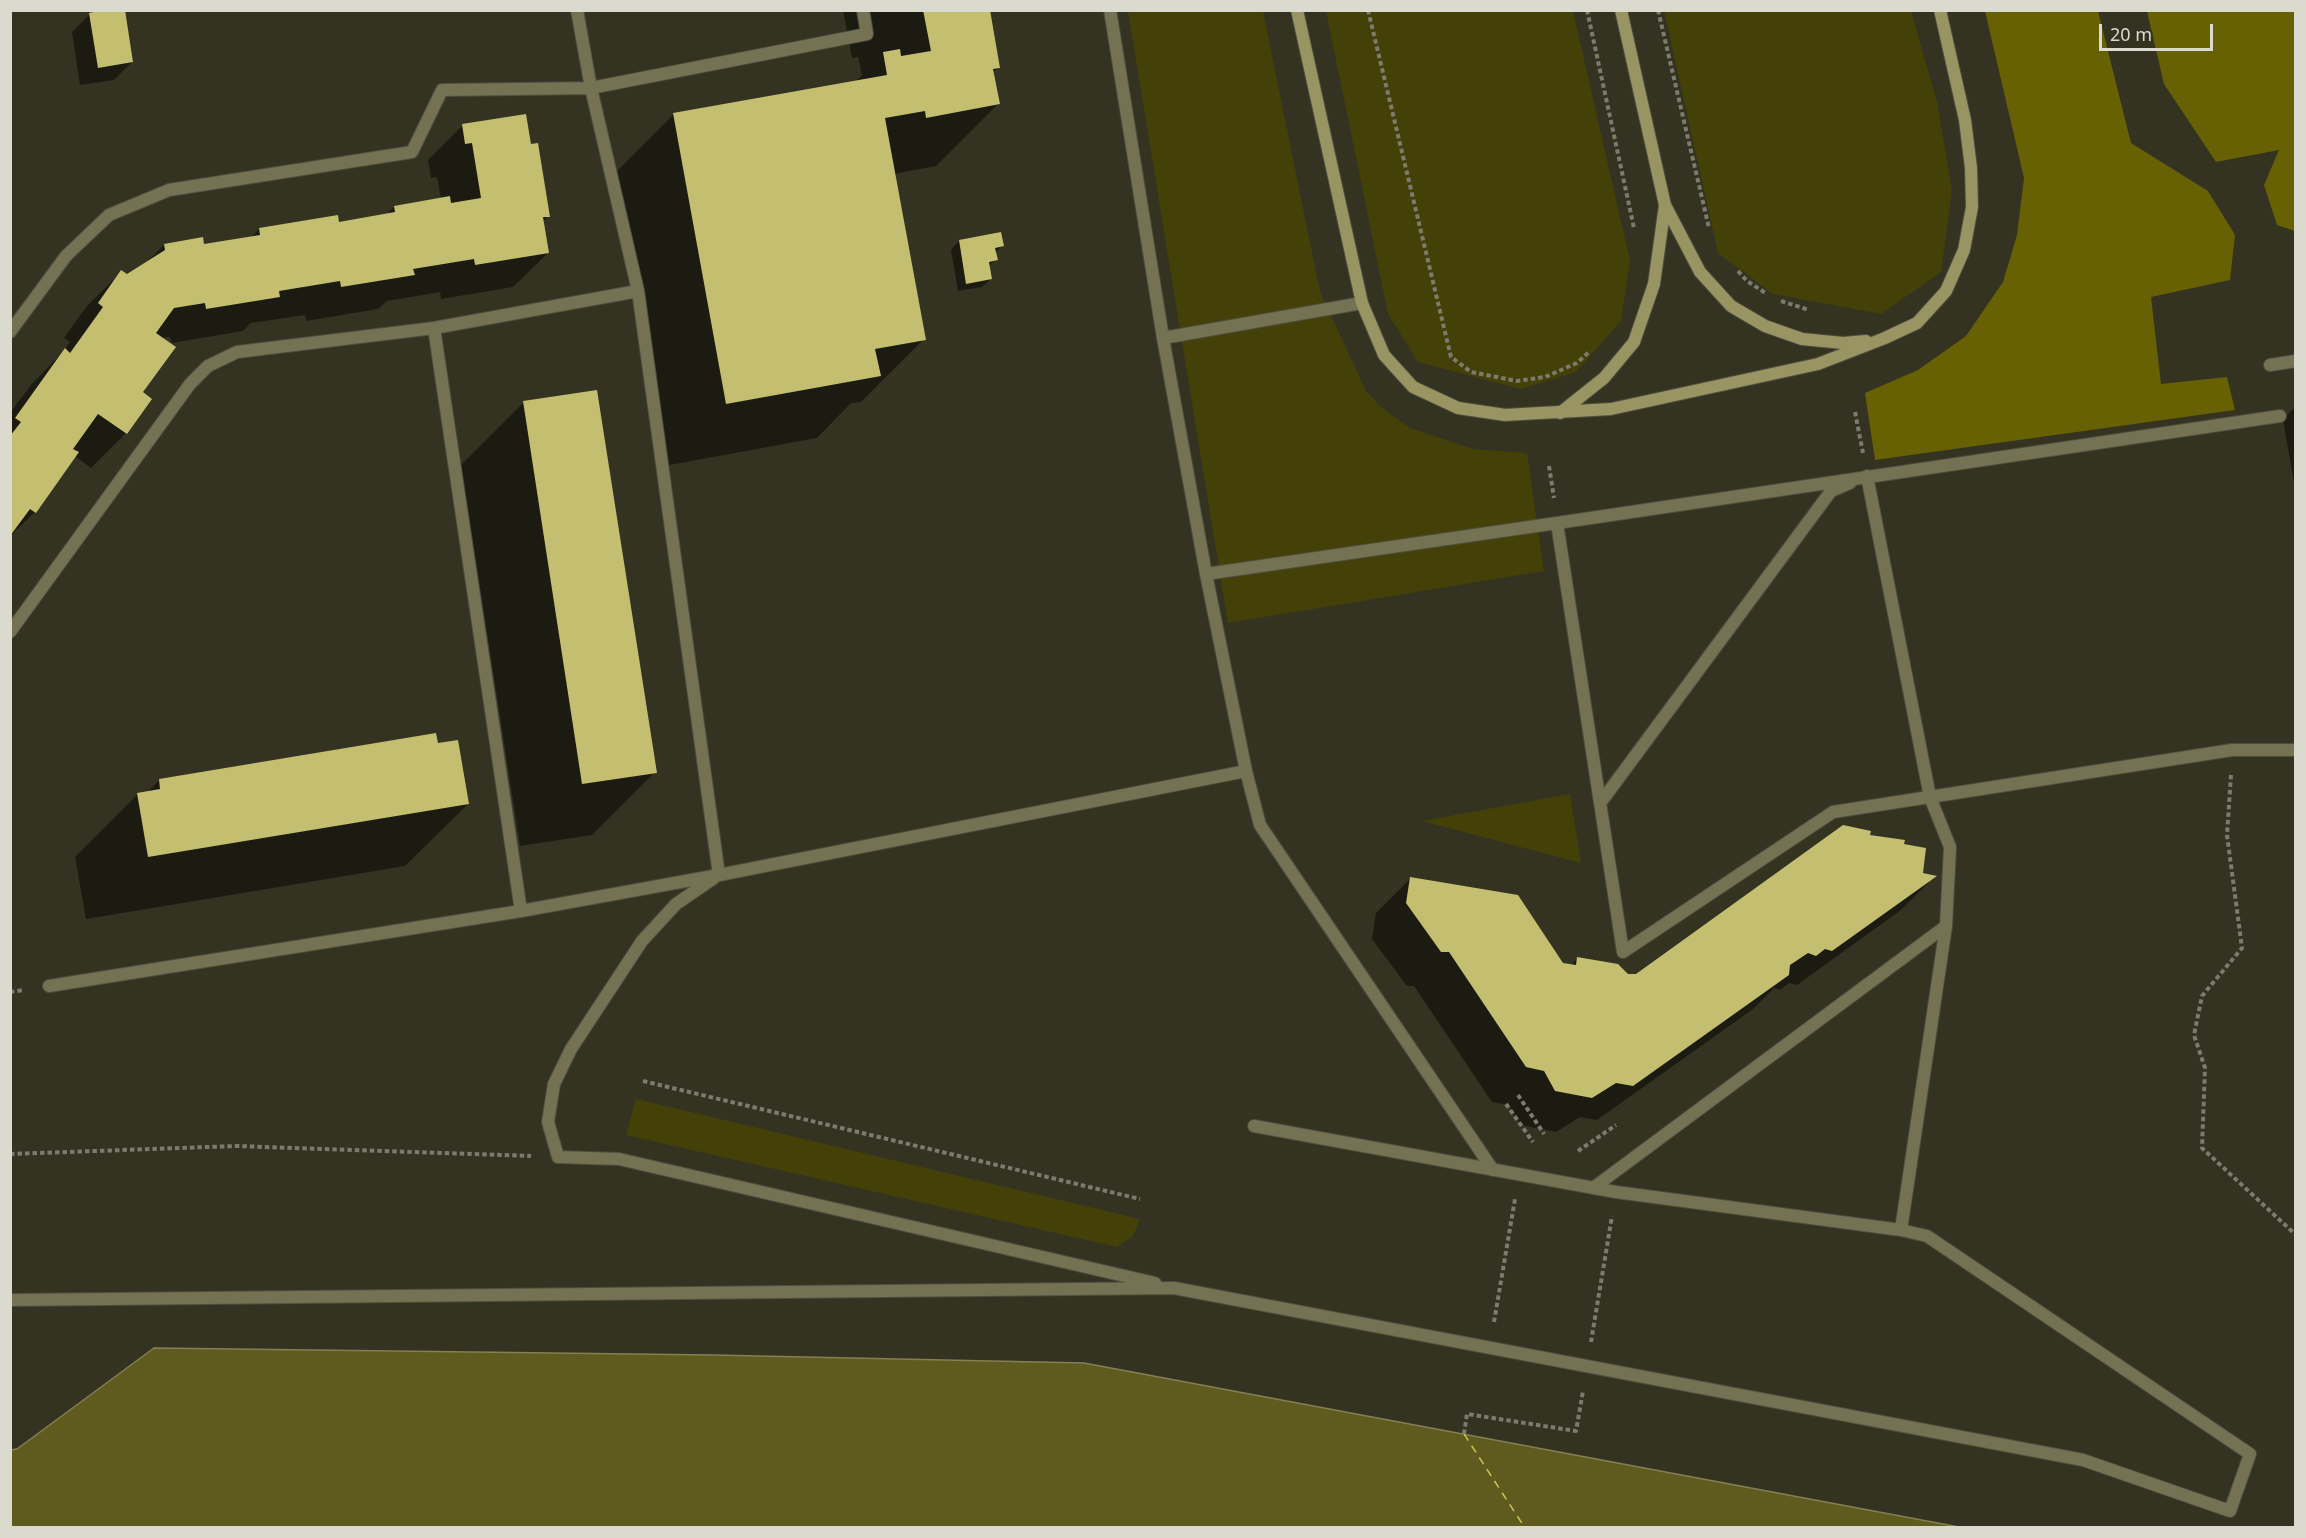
<!DOCTYPE html>
<html>
<head>
<meta charset="utf-8">
<style>
	body { margin:0 }
	#map { position:relative; width:2306px; height:1538px; overflow:hidden; background:#343322; font-family:"Noto Sans",sans-serif }
	canvas { display:block }
	.frame { position:absolute; inset:0; border:12px solid #dbdacf; pointer-events:none }
	.scale { position:absolute; left:2099px; top:24px; width:114px; height:27px; box-sizing:border-box; border:3px solid #dbdacf; border-top:0; padding-left:8px; font-size:18px; line-height:21px; white-space:nowrap; color:#dbdacf; -webkit-text-stroke:4px #343322; paint-order:stroke }
</style>
</head>
<body>
<div id="map">
<canvas width="2306" height="1538"></canvas>
<div class="frame"></div>
<div class="scale">20 m</div>
</div>
<script>
const ctx = document.querySelector('canvas').getContext('2d');
ctx.lineJoin = 'round';
function fill(path, color) { ctx.fillStyle = color; ctx.fill(path, 'evenodd'); }
const shape = rows => new Path2D(rows.map(r => 'M' + r).join(''));
function stroke(path, color, width, dash) { ctx.strokeStyle = color; ctx.lineWidth = width; ctx.lineCap = dash ? 'butt' : 'round'; ctx.setLineDash(dash || []); ctx.stroke(path); }
const green = shape([
	[1128,11,1263,11,1320,292,1366,391,1382,408,1410,428,1473,449,1527,453,1544,571,1228,623],
	[1326,11,1573,11,1630,261,1621,321,1576,372,1521,389,1418,362,1388,314],
	[1664,11,1911,11,1937,102,1952,190,1941,272,1881,314,1773,294,1718,253],
	[1570,794,1581,863,1422,821],
	[636,1099,1140,1219,1133,1236,1117,1247,626,1135]
]);
const forest = shape([
	[1985,11,2098,11,2131,143,2208,191,2235,235,2230,280,2151,297,2161,384,2227,377,2235,410,1875,460,1865,393,1918,370,1966,336,2003,282,2017,235,2024,178],
	[2147,11,2295,11,2295,231,2277,225,2264,185,2279,150,2216,162,2164,84]
]);
const water = shape([
	[154,1348,712,1355,1084,1363,1959,1527,11,1527,11,1450,17,1449,154,1348]
]);
const shadow = shape([
	[843,10,988,10,999,67,992,73,998,104,936,166,894,174,924,339,861,402,851,403,817,438,664,466,611,177,674,114,855,82,862,75,858,57,852,58],
	[90,14,132,62,114,80,80,85,72,32],
	[462,126,530,146,548,216,543,222,548,253,513,287,441,299,440,292,387,301,378,309,306,321,305,315,251,323,243,331,172,343,170,337,161,338,126,433,91,468,75,456,34,513,10,536,10,413,31,385,60,355,70,342,64,338,87,306,121,272,127,276,145,264,164,245,203,246,251,238,259,229,338,224,386,215,394,207,441,199,437,177,431,178,428,160],
	[959,241,1002,246,995,253,996,259,988,267,991,279,982,287,958,291,951,250],
	[523,403,655,772,592,835,520,846,461,465],
	[2296,406,2296,495,2283,419],
	[437,744,468,804,405,866,86,919,75,857,138,794,147,793,159,780],
	[1868,836,1903,846,1921,875,1934,877,1901,910,1797,985,1789,983,1780,990,1774,988,1753,1009,1597,1120,1580,1117,1556,1132,1521,1125,1509,1105,1492,1102,1414,986,1407,986,1372,939,1376,913,1410,879,1562,965,1570,966,1577,959,1627,975,1637,976]
]);
const ferry = shape([
	[1464,1434,1525,1528]
]);
const building = shape([
	[103,10,125,10,133,62,98,68,89,13],
	[923,10,990,10,1000,68,993,69,1000,104,926,118,925,111,885,118,926,340,875,349,881,376,726,404,673,113,887,75,883,52,900,49,901,56,931,51],
	[526,114,531,144,538,143,550,217,543,217,549,253,475,265,474,259,413,269,415,275,341,287,340,281,279,291,280,297,206,309,205,303,174,308,156,333,176,347,143,392,152,399,127,434,98,414,73,449,79,452,36,513,30,509,10,536,10,436,21,422,15,418,65,348,70,353,103,307,98,303,121,270,127,274,165,250,164,244,203,237,204,244,260,235,259,228,338,215,339,222,395,212,394,206,450,196,451,203,481,198,472,143,465,144,462,124],
	[1001,232,1004,246,995,248,998,260,989,262,992,279,966,284,959,240],
	[597,390,657,773,582,784,523,401],
	[436,733,438,743,458,740,469,804,148,857,137,793,160,789,159,779],
	[1843,825,1871,831,1870,835,1905,840,1904,844,1926,848,1923,873,1937,876,1832,951,1825,949,1816,956,1808,953,1790,965,1789,975,1633,1086,1616,1083,1592,1098,1555,1091,1544,1071,1526,1067,1449,952,1441,952,1406,903,1410,877,1518,895,1563,963,1576,965,1577,957,1618,964,1628,974,1636,974]
]);
const path = shape([
	[1368,10,1451,357,1471,372,1517,381,1545,377,1577,363,1590,351],
	[1587,10,1634,228],
	[1658,10,1709,228],
	[1738,271,1747,281,1767,294],
	[1781,301,1809,310],
	[1855,412,1863,453],
	[1549,466,1554,498],
	[2231,775,2227,835,2242,948,2202,996,2194,1035,2205,1068,2202,1148,2296,1235],
	[10,992,24,990],
	[643,1081,1140,1199],
	[1518,1095,1544,1134],
	[1506,1104,1533,1142],
	[1578,1151,1616,1125],
	[10,1154,236,1146,531,1156],
	[1494,1322,1515,1199],
	[1591,1342,1612,1216],
	[1464,1434,1467,1414,1576,1431,1583,1391]
]);
const lane = shape([
	[577,10,591,88,867,34,863,10],
	[1110,10,1163,338,1206,574,1246,771,1260,825,1493,1170],
	[434,328,521,911],
	[10,332,66,256,109,215,169,190,412,152,442,90,591,88,638,291,719,875],
	[1163,338,1362,303],
	[2270,365,2296,361],
	[1867,476,1930,797,1950,847,1946,926,1901,1230],
	[1557,523,2280,416],
	[1206,574,1557,523,1623,952,1833,812,2232,750,2296,750],
	[10,632,190,384,208,366,237,352,434,328,638,291],
	[1601,802,1831,491,1850,483],
	[714,878,676,904,642,941,571,1049,554,1084,548,1122,558,1157,619,1159,1155,1283],
	[49,986,521,911,719,875,1246,771],
	[1593,1188,1946,926],
	[10,1300,1174,1288,2083,1460,2230,1511,2250,1454,1927,1236,1901,1230,1616,1192,1254,1126]
]);
const secondary = shape([
	[1297,10,1362,303,1384,355,1413,387,1458,408,1505,415,1611,409,1818,364,1885,338,1917,323,1946,291,1964,250,1972,207,1971,168,1965,120,1940,10],
	[1621,10,1665,205,1700,272,1731,306,1765,326,1802,339,1843,343,1866,341],
	[1560,413,1604,378,1634,342,1654,284,1665,205]
]);
fill(green, '#434008');
fill(forest, '#676104');
fill(water, '#5f5a1e');
stroke(water, '#848053', 1.5);
fill(shadow, '#0007');
stroke(ferry, '#cbc456', 1.5, [8, 6]);
fill(building, '#c4bf70');
stroke(lane, '#4f4e3e', 14);
stroke(secondary, '#4f4e3e', 14);
stroke(path, '#7c7b6d', 4, [4.5, 3]);
stroke(lane, '#747253', 12);
stroke(secondary, '#989563', 12);
</script>
</body>
</html>
